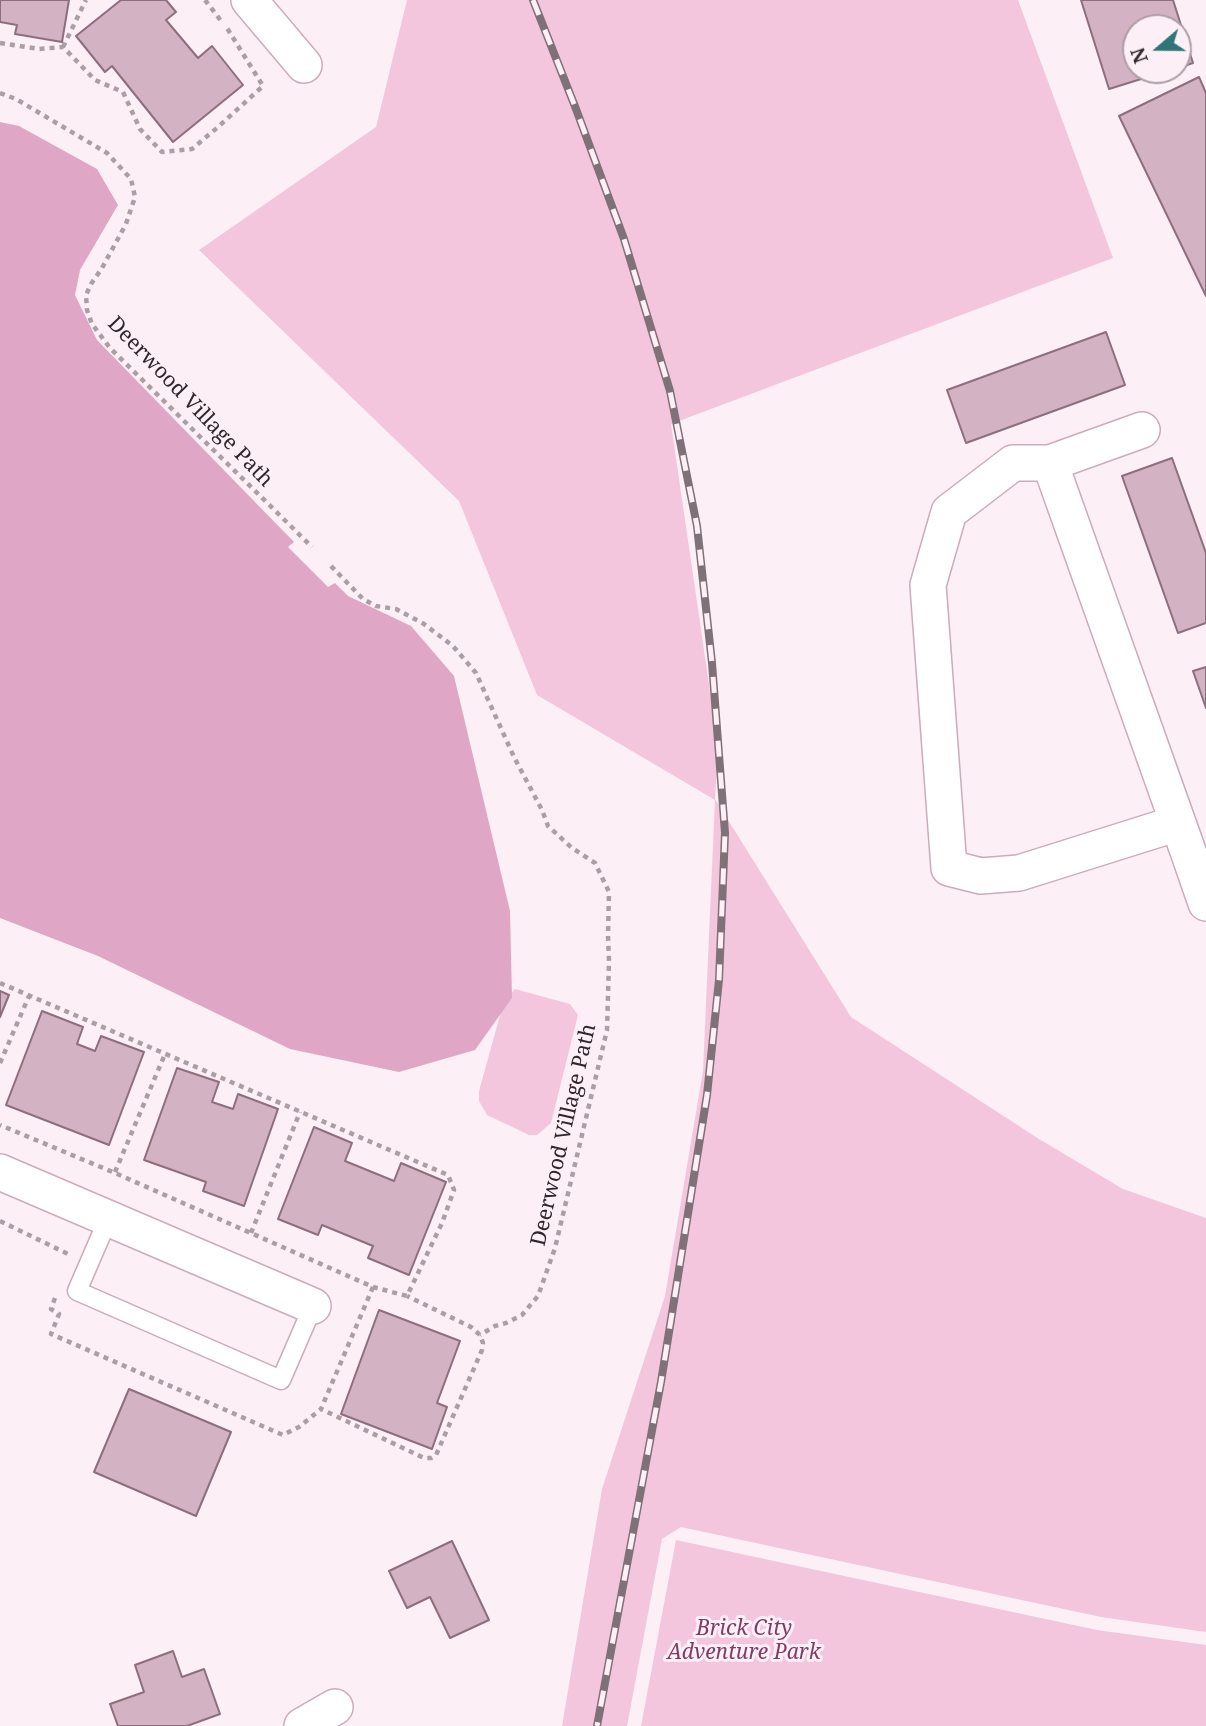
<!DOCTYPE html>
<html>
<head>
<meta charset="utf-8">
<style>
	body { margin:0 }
	#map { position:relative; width:1206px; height:1726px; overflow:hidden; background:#fdeff6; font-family:"Noto Serif",serif }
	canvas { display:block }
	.north { position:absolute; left:1122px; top:14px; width:70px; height:70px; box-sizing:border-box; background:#fdeff6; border:2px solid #ac9ea5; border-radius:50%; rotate:250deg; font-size:19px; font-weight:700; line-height:28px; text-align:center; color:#32252c }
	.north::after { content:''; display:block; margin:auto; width:24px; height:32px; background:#2c7677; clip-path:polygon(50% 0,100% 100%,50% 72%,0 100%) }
</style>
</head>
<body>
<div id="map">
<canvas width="1206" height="1726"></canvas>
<div class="north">N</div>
</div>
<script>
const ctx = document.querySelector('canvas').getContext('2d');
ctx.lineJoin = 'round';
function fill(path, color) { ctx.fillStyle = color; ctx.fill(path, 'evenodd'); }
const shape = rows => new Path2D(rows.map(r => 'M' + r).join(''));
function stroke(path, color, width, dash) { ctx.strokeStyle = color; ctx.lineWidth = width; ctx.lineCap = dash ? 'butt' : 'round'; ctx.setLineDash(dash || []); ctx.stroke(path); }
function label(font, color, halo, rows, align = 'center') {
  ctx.font = font + ' "Noto Serif",serif'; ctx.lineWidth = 6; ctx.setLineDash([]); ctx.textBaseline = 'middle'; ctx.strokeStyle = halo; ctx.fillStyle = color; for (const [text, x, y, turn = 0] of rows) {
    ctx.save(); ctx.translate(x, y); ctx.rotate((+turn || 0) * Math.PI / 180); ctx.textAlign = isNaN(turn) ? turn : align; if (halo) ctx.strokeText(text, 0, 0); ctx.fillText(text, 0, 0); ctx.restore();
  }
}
const green = shape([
	[407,0,1018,0,1113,258,671,424,718,746,715,799,851,1017,1039,1139,1123,1189,1206,1218,1206,1632,1101,1617,681,1527,662,1539,627,1726,562,1726,602,1489,665,1296,703,1071,715,800,537,695,459,501,199,250,376,127],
	[515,989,570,1004,578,1015,551,1123,537,1135,529,1135,487,1115,479,1101,479,1091,504,1001],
	[676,1540,1097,1630,1206,1645,1206,1726,641,1726]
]);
const water = shape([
	[0,122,19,126,97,169,118,205,80,270,75,295,97,340,294,542,288,547,328,587,335,583,348,596,411,626,454,676,510,911,512,998,475,1050,399,1072,290,1049,98,956,0,918]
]);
const building = shape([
	[0,0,69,0,62,42,15,34,17,25,0,22,0,0],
	[121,0,166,0,176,12,166,20,198,58,212,46,243,85,173,142,112,66,105,72,76,36,121,0],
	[1081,0,1173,0,1193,63,1178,68,1178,28,1136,28,1136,70,1170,70,1109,89,1081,0],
	[1199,77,1206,93,1206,296,1119,116,1199,77],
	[1106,332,1125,385,966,443,947,390,1106,332],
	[1172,458,1206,553,1206,623,1178,633,1122,476,1172,458],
	[1206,667,1206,708,1193,671,1206,667],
	[0,991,9,995,0,1017,0,991],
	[42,1011,83,1027,77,1044,95,1051,101,1036,144,1052,109,1145,6,1105,42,1011],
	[177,1068,219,1082,212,1102,233,1109,238,1094,278,1109,244,1206,203,1191,206,1182,144,1160,177,1068],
	[314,1127,352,1143,345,1161,394,1181,401,1163,446,1182,409,1275,368,1258,373,1246,322,1225,318,1235,278,1219,314,1127],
	[379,1310,460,1341,437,1403,447,1407,432,1449,341,1414,379,1310],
	[129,1389,231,1432,196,1516,94,1472,129,1389],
	[452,1541,489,1620,450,1638,430,1597,407,1608,389,1571,452,1541],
	[173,1651,182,1677,204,1669,220,1714,187,1726,118,1726,110,1704,144,1692,135,1665,173,1651]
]);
const path = shape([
	[205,0,222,22],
	[0,43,39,49,63,47,95,80,123,92,140,129,162,152,192,149,218,127,263,86,227,28],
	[63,47,86,0],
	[0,93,16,99,107,153,131,179,135,197,126,224,102,268,91,284,86,295,87,310,92,324,110,348,312,547],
	[331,566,363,599,376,606,396,609,424,624,453,646,476,673,514,757,542,810,548,826,572,848,595,863,609,892,608,936,609,961,607,1030,555,1248,538,1296,522,1315,506,1323,495,1326,480,1335],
	[0,983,448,1175,454,1190,442,1223,407,1296,373,1287,115,1173,0,1125],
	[0,1063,29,996],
	[115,1172,165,1054],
	[0,1221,68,1254],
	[251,1233,300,1112],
	[373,1287,321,1409,424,1458,431,1458,436,1455,482,1350,483,1343,480,1335,471,1327,407,1296],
	[55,1298,51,1309,59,1314,51,1334,283,1435,299,1427,321,1409]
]);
const service = shape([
	[109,1217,77,1291,281,1380,313,1306]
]);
const minor = shape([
	[249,0,304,65],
	[1050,463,1142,430],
	[1178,823,1019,873,981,876,949,868,928,585,949,512,1013,463,1050,463,1189,854,1206,903],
	[0,1172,313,1306],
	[302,1726,335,1707]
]);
const rail = shape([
	[533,0,576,109,624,239,670,391,697,526,712,663,725,833,719,980,707,1095,661,1382,597,1726]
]);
const streetNames = [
	["Deerwood Village Path",190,402,46],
	["Deerwood Village Path",564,1135,-77]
];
const parkNames = [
	["Brick City",744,1629],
	["Adventure Park",744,1653]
];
fill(green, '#f4c6de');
fill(water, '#dfa6c5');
fill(building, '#d3b2c3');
stroke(building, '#8d6e7f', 2);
stroke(service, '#ccabbc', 21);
stroke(minor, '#ccabbc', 38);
stroke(path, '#ac9ea5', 4.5, [5, 5]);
stroke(service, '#fff', 18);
stroke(minor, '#fff', 35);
stroke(rail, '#7f7178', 8);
stroke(rail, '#fdeff6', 5, [16]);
label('21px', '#32252c', '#fdeff6', streetNames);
label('italic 21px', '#813c65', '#fdeff6', parkNames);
</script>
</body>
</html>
